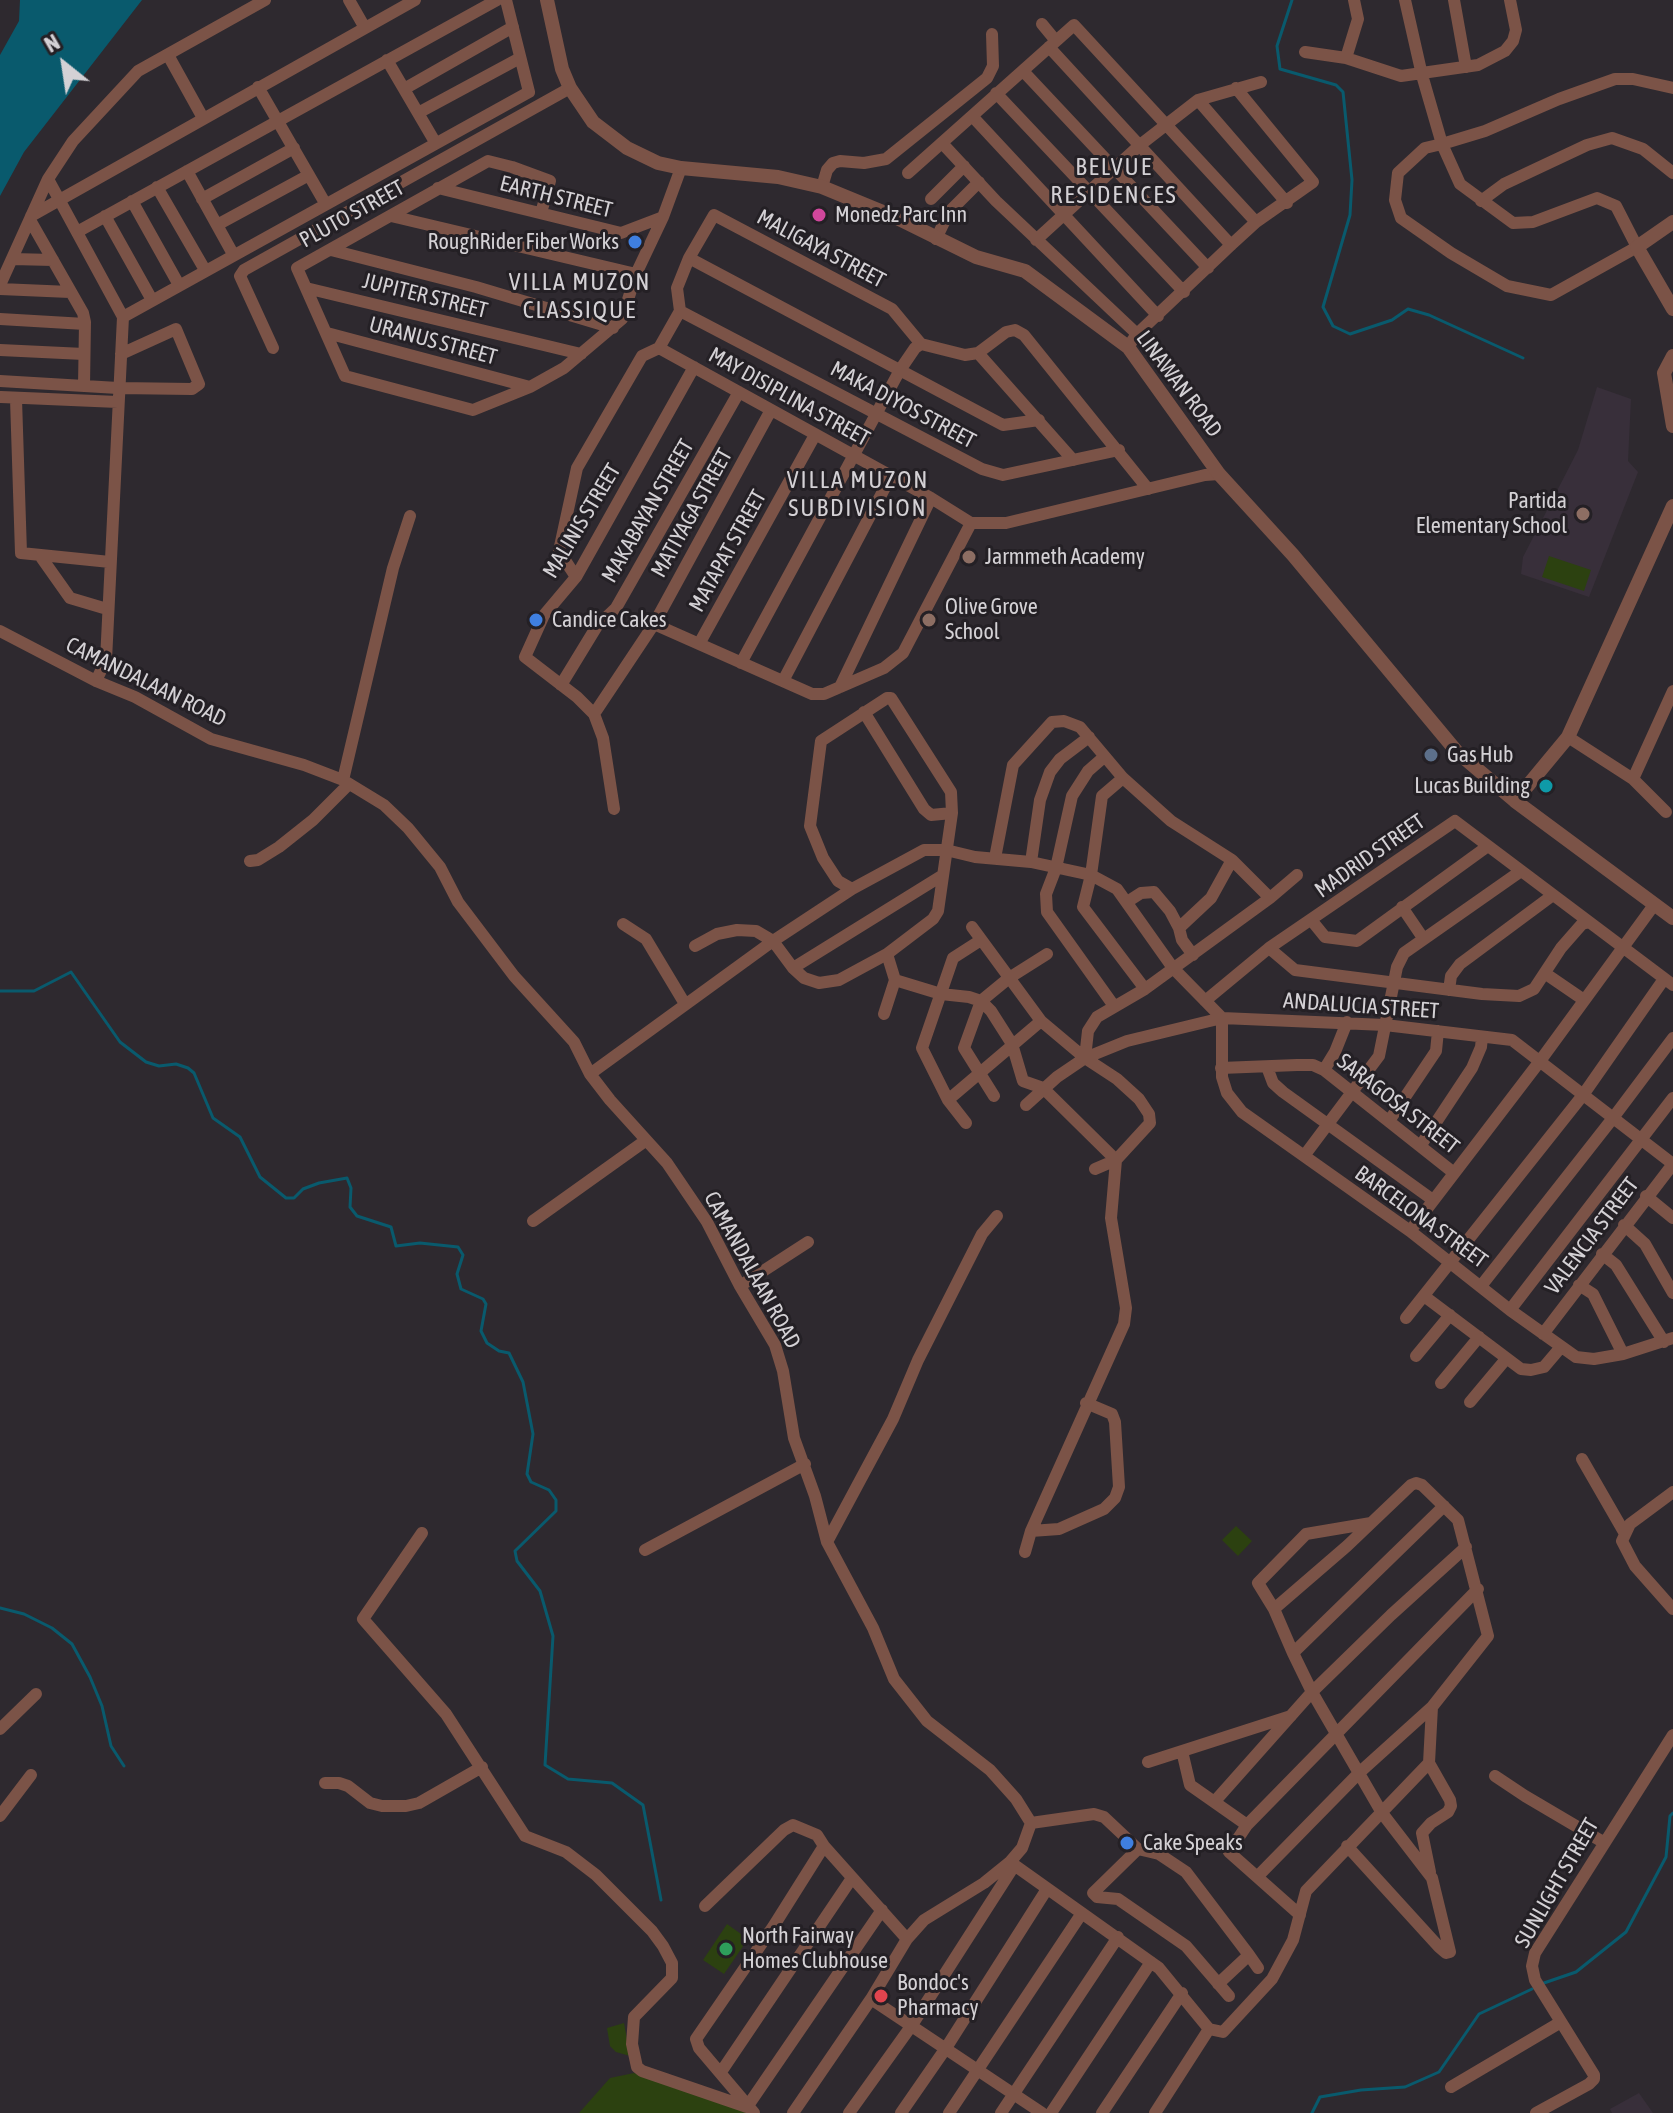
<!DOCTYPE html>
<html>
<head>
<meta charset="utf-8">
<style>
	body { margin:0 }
	#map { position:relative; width:1673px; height:2113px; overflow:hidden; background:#2e292f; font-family:"Asap Condensed",sans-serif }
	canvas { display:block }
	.north { position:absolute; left:24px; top:24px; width:80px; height:80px; -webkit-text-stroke:6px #242025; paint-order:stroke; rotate:330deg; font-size:22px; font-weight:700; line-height:32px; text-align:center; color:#d4d1d5 }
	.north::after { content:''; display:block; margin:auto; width:28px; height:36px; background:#d4d1d5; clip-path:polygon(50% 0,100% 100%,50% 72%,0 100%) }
</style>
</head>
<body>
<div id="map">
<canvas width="1673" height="2113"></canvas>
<div class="north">N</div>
</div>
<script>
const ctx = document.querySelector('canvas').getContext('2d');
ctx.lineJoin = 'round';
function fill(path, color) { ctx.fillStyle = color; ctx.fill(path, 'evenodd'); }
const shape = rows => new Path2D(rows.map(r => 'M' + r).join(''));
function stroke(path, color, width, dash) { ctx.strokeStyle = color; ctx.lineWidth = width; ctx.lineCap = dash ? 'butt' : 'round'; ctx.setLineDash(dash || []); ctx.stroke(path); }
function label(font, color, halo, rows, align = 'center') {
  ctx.font = font + ' "Asap Condensed",sans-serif'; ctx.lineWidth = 6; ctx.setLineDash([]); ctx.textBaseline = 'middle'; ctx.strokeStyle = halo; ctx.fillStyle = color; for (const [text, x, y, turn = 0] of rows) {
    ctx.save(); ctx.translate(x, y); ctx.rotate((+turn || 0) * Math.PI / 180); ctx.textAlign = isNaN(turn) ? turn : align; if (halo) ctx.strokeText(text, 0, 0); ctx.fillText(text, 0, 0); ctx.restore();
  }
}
const built = shape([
	[1597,387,1631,399,1628,461,1638,472,1589,597,1521,574,1523,557,1578,450],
	[1639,2093,1653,2113,1612,2113,1610,2109]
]);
const green = shape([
	[1549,556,1591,570,1584,591,1542,577],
	[1236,1526,1252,1541,1238,1556,1222,1540],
	[727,1924,748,1939,724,1974,703,1960],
	[624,2023,630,2056,616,2052,610,2046,607,2028],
	[634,2073,744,2111,746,2113,579,2113,610,2078]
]);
const water = shape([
	[20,0,142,0,24,152,0,196,0,55,19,21]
]);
const stream = shape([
	[1292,0,1277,46,1280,69,1336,85,1343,92,1352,180,1350,215,1323,307,1333,326,1350,334,1392,320,1408,309,1429,315,1523,358],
	[0,991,34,991,71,972,120,1042,146,1062,159,1066,176,1064,188,1068,194,1073,213,1118,240,1137,260,1177,286,1198,294,1198,303,1189,319,1183,347,1178,351,1188,350,1207,357,1216,391,1227,396,1246,420,1243,458,1247,463,1255,457,1274,461,1289,483,1299,486,1304,481,1331,487,1343,499,1351,509,1353,523,1382,533,1434,527,1474,531,1482,549,1490,556,1500,556,1511,515,1551,517,1561,540,1591,553,1636,545,1765,568,1779,612,1783,643,1805,661,1900],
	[0,1608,24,1614,52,1628,72,1644,90,1677,102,1706,111,1746,124,1766],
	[1541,1984,1576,1972,1626,1932,1666,1857,1670,1816,1673,1813],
	[1312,2113,1320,2097,1361,2090,1405,2087,1439,2072,1479,2014,1532,1989]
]);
const minor = shape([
	[349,0,365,28],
	[1405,0,1422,75,1442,144,1460,184,1513,223,1533,222,1597,198,1616,206,1637,247,1551,295,1507,286,1451,253,1401,218,1395,200,1398,173,1425,148,1442,144,1485,131,1559,99,1615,79,1633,79,1673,88],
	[1454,0,1466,67],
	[1042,24,1056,41],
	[1049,47,1231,245],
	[1305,52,1346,58,1401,76,1478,65,1505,51,1513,41,1516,30,1510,0],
	[168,55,203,118],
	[1346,58,1358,19,1354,0],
	[387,60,435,142],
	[1023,71,1208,268],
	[258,87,325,203],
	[404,89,513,27],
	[996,93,1184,292],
	[1198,100,1287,203],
	[418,113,520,58],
	[972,116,1158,316],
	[942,143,996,201,1137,334],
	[187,171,233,254],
	[908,173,1074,25,1256,222],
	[48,179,123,317,106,660,96,681],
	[157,187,205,270],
	[822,187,827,170,833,163,840,161,864,163,886,159,987,78,993,66,992,34],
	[438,188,621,233,663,217],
	[202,199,294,148],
	[931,199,964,166],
	[132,201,179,285],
	[1481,201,1504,184,1587,145,1612,138,1643,149,1673,173],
	[541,213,550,181,512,167,488,161,297,268,345,376,473,410,530,387,564,368,622,319,636,274,663,217,681,168],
	[31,216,415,0],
	[105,216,152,300],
	[391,216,636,274],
	[30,220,83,313,85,322,84,386],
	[217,225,309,175],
	[77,232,497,0],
	[936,239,949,212,979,182],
	[1036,240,1140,145,1198,100,1261,82],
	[331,250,476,287,613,328],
	[689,258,1003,425,1039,420],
	[12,259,53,260],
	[0,285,48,179,73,141,138,71,265,0],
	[306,288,581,354],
	[0,289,70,292],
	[680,311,982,469,1003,475,1119,450],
	[123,317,529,92,506,0],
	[0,319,85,324],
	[327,333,530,387],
	[1128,347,1137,334,1231,245,1256,222,1313,182,1236,88],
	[273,348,240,276,244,270,570,88],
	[659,348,931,498,971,523,1006,523,1205,475,1219,474],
	[0,350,84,354],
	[978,353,1073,460],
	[0,381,118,388,192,389,199,384,176,329,121,354],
	[1,397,118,402],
	[16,399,21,553,110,562],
	[41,557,70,598,107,609],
	[576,577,559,551,577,468,642,356,659,348,680,311,677,288,689,258,714,215,892,309,921,344,965,355,978,353,1006,332,1015,330,1024,335,1148,489],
	[654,624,812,694,824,694,884,668,903,653,971,523],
	[0,631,96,681,135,697,211,739,304,765,343,780,384,805,408,828,440,867,458,902,514,976,574,1042,590,1074,610,1100,667,1163,707,1222,740,1286,775,1345,783,1371,794,1438,815,1496,827,1542,873,1628,894,1679,927,1721,990,1770,1016,1799,1031,1823,1022,1848,1010,1862,984,1883,924,1920,907,1939,871,1999,793,2113],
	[699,644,815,435],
	[741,663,900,370,915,348,921,344],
	[783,681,891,476],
	[561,685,597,626,616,608,739,392],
	[840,687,931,498],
	[864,712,924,809,931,815,952,813],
	[594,714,654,624,771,410],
	[1568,737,1633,779,1666,812],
	[1104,757,1088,771,1072,796,1056,868,1046,894,1047,912,1114,1006],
	[1123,778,1102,796,1091,875,1083,907,1145,989],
	[1633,779,1673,691],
	[343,780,393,568,410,516],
	[614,809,603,738,594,714,577,697,525,657,544,615,576,577,694,367],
	[995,858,1013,765,1052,722,1064,721,1080,727,1123,778,1171,821,1232,860,1270,898],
	[250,861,258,860,279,847,313,820,349,784],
	[1031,862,1040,800,1050,772,1060,759,1089,737],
	[1127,902,1141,893,1154,892,1170,911,1179,928],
	[1402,907,1423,938],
	[1312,921,1325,937,1357,941,1488,846],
	[623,924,646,939,685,1004],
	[972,927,1041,1021,1085,1058],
	[695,946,717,934,737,930,756,931,773,941,793,968,804,978,819,983,839,980,887,954,933,919,938,911,952,813,951,792,891,698,887,698,821,741,810,826,823,858,838,881,852,889],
	[1269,948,1295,970,1482,994,1519,996,1534,989,1561,948,1582,924,1589,922],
	[887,954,895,980,941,994,969,997,981,1001,991,1011,1012,1044,1023,1081,1043,1088,1116,1160,1111,1218,1126,1308,1124,1324,1031,1531,1025,1552],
	[1193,955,1182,940,1179,928,1211,898,1232,860],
	[793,968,943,875],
	[1546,974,1584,1000],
	[1449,990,1451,976,1460,964,1553,895],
	[1205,1001,1269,948,1455,821,1673,985],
	[884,1014,895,980],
	[1267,1067,1273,1083,1283,1092,1433,1200],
	[1221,1068,1297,1065,1313,1065,1324,1070,1454,1173],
	[1324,1070,1335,1052,1347,1022],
	[590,1074,773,941,852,889,924,850,946,850,975,857,1031,862,1091,875,1117,889,1173,968,1222,1018,1222,1077,1227,1093,1242,1112,1410,1231,1510,1310,1576,1357,1594,1359,1623,1354,1673,1338],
	[994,1096,964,1048,981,1001,1009,978,1047,954],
	[948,1100,1041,1021],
	[1026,1105,1057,1077,1085,1058,1127,1041,1222,1018,1385,1025,1512,1040,1673,1164],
	[1389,1121,1436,1051,1438,1031],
	[966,1123,948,1100,922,1048,953,958,981,940],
	[1421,1145,1472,1068,1481,1047,1482,1037],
	[1304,1156,1379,1056,1397,967,1404,953,1521,871],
	[1095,1169,1116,1160,1150,1123,1149,1114,1139,1099,1117,1079,1085,1058,1088,1031,1097,1017,1145,989,1270,898,1297,875],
	[1646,1196,1673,1218],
	[533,1221,645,1141],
	[1624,1225,1645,1244,1673,1293],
	[1410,1231,1540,1061,1654,905],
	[1602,1254,1616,1265,1664,1342],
	[1579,1285,1593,1294,1623,1354],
	[740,1286,808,1242],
	[1481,1286,1613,1118,1673,1038],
	[1424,1296,1521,1369,1531,1370,1544,1367,1561,1347],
	[1510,1310,1673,1098],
	[1406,1318,1583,1095,1664,979],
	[1543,1334,1673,1164],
	[1416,1356,1450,1315],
	[1441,1383,1479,1337],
	[1470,1402,1506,1359],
	[1582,1459,1624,1532],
	[1673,1492,1630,1524,1622,1541,1635,1566,1673,1609],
	[1371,1523,1306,1534,1258,1583,1274,1609,1293,1653,1444,1506],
	[1031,1531,1059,1529,1104,1509,1115,1498,1119,1487,1115,1422,1112,1414,1086,1403],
	[422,1533,363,1619,446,1714,525,1836,566,1852,596,1875,652,1931,663,1946,672,1963,672,1978,634,2017,632,2044,637,2067,642,2071,747,2107],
	[827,1542,893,1419,918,1360,982,1234,997,1216],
	[645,1550,805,1464],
	[1293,1653,1312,1692,1382,1813,1432,1878,1450,1952],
	[0,1729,36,1694],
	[1182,1751,1190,1785,1247,1825],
	[1148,1762,1291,1716],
	[1429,1763,1450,1800,1451,1806,1448,1812,1431,1823,1422,1833,1430,1872],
	[1495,1776,1525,1796,1603,1842],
	[325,1783,339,1783,348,1786,370,1803,382,1806,406,1806,419,1803,482,1767],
	[1216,1800,1312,1692,1391,1615,1466,1547],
	[0,1816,31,1775],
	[1031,1823,1094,1814,1104,1817,1138,1849,1159,1854,1186,1872,1249,1955],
	[1347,1846,1439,1947,1446,1953,1450,1952],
	[1138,1849,1093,1893,1097,1897,1118,1899,1186,1946,1229,1996],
	[1010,1862,1159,1968,1209,2029,1223,2032,1272,1979,1293,1940,1306,1891,1429,1763,1432,1707],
	[1257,1877,1360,1772,1432,1707,1488,1636,1458,1520,1422,1485,1416,1483,1411,1485,1347,1546,1274,1609],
	[705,1906,784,1830,793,1825,817,1835,824,1846,907,1939],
	[1300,1915,1229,1852,1247,1825,1478,1589],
	[1218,1984,1249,1955,1258,1968],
	[871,1999,1042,2113],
	[721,2072,852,1878],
	[1451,2087,1561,2022],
	[747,2107,882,1910],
	[754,2113,699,2048,696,2039,773,1927,824,1846],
	[849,2113,912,2025,1014,1866],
	[901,2113,946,2048,1047,1889],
	[949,2113,1082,1913],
	[1001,2113,1118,1937],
	[1051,2113,1151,1962],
	[1102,2113,1182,1993],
	[1155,2113,1209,2029],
	[1536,2113,1589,2084,1594,2079,1594,2075,1535,1980,1532,1966,1535,1953,1673,1735]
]);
const tertiary = shape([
	[547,0,562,69,570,88,593,122,627,148,658,163,681,168,778,177,822,187,895,217,976,257,1025,271,1128,347,1219,474,1293,555,1457,752,1515,801,1673,918],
	[1673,222,1637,247,1673,309],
	[1673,356,1664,373,1673,426],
	[1515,801,1568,737,1673,506]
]);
const markers = [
	[819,215,8,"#d1479c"],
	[635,242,8,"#3f7fe0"],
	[1583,514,8,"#8d6e63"],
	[969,557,8,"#8d6e63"],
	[536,620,8,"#3f7fe0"],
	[929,620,8,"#8d6e63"],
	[1431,755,8,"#5c6f8a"],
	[1546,786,8,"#0f9aa8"],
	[1127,1843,8,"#3f7fe0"],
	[726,1949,8,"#2e9e5b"],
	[881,1996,8,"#e0444e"]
];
const streetNames = [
	["EARTH STREET",556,197,14],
	["PLUTO STREET",352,214,-29],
	["MALIGAYA STREET",821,249,28],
	["JUPITER STREET",425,296,14],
	["URANUS STREET",433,341,15],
	["LINAWAN ROAD",1179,384,53],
	["MAY DISIPLINA STREET",789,397,29],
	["MAKA DIYOS STREET",903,405,28],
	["MAKABAYAN STREET",648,511,-60],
	["MATIYAGA STREET",692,513,-61],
	["MALINIS STREET",582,521,-59],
	["MATAPAT STREET",728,551,-61],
	["CAMANDALAAN ROAD",146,682,26],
	["MADRID STREET",1370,856,-35],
	["ANDALUCIA STREET",1361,1006,4],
	["SARAGOSA STREET",1398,1104,38],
	["BARCELONA STREET",1421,1217,36],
	["VALENCIA STREET",1592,1236,-53],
	["CAMANDALAAN ROAD",752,1270,61],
	["SUNLIGHT STREET",1557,1883,-60]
];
const poiNames = [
	["Monedz Parc Inn",835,215],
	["RoughRider Fiber Works",619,242,"right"],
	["Partida",1567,501,"right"],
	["Elementary School",1567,526,"right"],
	["Jarmmeth Academy",985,557],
	["Olive Grove",945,607],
	["School",945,632],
	["Candice Cakes",552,620],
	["Gas Hub",1447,755],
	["Lucas Building",1530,786,"right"],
	["Cake Speaks",1143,1843],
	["North Fairway",742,1936],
	["Homes Clubhouse",742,1961],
	["Bondoc's",897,1983],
	["Pharmacy",897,2008]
];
const neighbourhoodNames = [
	["BELVUE",1114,167],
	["RESIDENCES",1114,195],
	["VILLA MUZON",580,282],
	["CLASSIQUE",580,310],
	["VILLA MUZON",858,480],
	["SUBDIVISION",858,508]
];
fill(built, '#382f3a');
fill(green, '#2c4110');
fill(water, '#095a6d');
stroke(stream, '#095a6d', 3);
stroke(minor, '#7b5347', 12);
stroke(tertiary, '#7b5347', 14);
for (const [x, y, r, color] of markers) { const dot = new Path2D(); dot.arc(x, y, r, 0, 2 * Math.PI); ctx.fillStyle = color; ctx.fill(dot); stroke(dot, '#242025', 3); }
label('22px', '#d4d1d5', '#242025', streetNames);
label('22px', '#d4d1d5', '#242025', poiNames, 'left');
ctx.letterSpacing = '2px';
label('24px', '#d4d1d5', '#242025', neighbourhoodNames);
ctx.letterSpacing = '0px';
</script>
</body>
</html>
